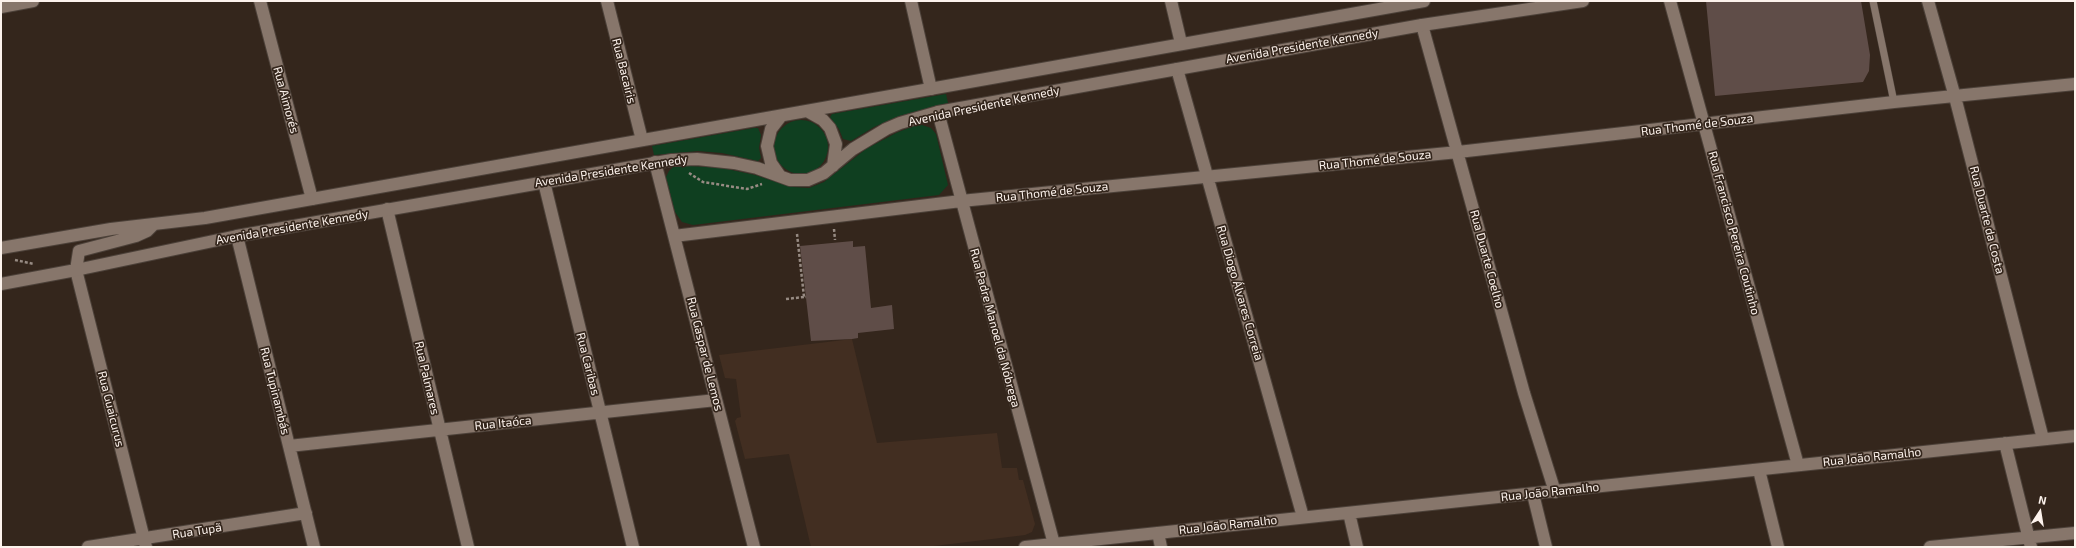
<!DOCTYPE html>
<html>
<head>
<meta charset="utf-8">
<style>
	body { margin:0 }
	#map { position:relative; width:2076px; height:548px; overflow:hidden; background:#34261c; font-family:"Exo 2",sans-serif }
	canvas { display:block }
	.frame { position:absolute; inset:0; border:2px solid #fcf2ec; pointer-events:none }
	.north { position:absolute; left:2020px; top:492px; width:40px; height:40px; -webkit-text-stroke:3px #34261c; paint-order:stroke; rotate:12deg; font-size:11px; font-weight:700; line-height:16px; text-align:center; color:#fcf2ec }
	.north::after { content:''; display:block; margin:auto; width:14px; height:18px; background:#fcf2ec; clip-path:polygon(50% 0,100% 100%,50% 72%,0 100%) }
</style>
</head>
<body>
<div id="map">
<canvas width="2076" height="548"></canvas>
<div class="frame"></div>
<div class="north">N</div>
</div>
<script>
const ctx = document.querySelector('canvas').getContext('2d');
ctx.lineJoin = 'round';
function fill(path, color) { ctx.fillStyle = color; ctx.fill(path, 'evenodd'); }
const shape = rows => new Path2D(rows.map(r => 'M' + r).join(''));
function stroke(path, color, width, dash) { ctx.strokeStyle = color; ctx.lineWidth = width; ctx.lineCap = dash ? 'butt' : 'round'; ctx.setLineDash(dash || []); ctx.stroke(path); }
function label(font, color, halo, rows, align = 'center') {
  ctx.font = font + ' "Exo 2",sans-serif'; ctx.lineWidth = 3.5; ctx.setLineDash([]); ctx.textBaseline = 'middle'; ctx.strokeStyle = halo; ctx.fillStyle = color; for (const [text, x, y, turn = 0] of rows) {
    ctx.save(); ctx.translate(x, y); ctx.rotate((+turn || 0) * Math.PI / 180); ctx.textAlign = isNaN(turn) ? turn : align; if (halo) ctx.strokeText(text, 0, 0); ctx.fillText(text, 0, 0); ctx.restore();
  }
}
const built = shape([
	[852,339,877,443,997,433,1002,468,1017,468,1019,480,1023,480,1035,524,1032,532,1025,535,926,547,811,547,789,454,745,459,735,421,737,418,741,417,736,379,725,378,719,355]
]);
const green = shape([
	[946,94,948,103,899,116,874,127,851,141,843,139,839,129,830,117,832,114],
	'774 147a27 27 0 1 1 54 0a27 27 0 1 1-54 0Z',
	[919,124,931,128,936,134,948,185,939,195,693,225,682,222,675,212,666,177,669,171,673,167,690,166,722,168,755,175,792,187,809,188,824,182,866,149,896,133],
	[754,128,758,128,761,135,759,148,761,158,758,161,722,153,698,151,654,155,652,146]
]);
const building = shape([
	[1706,1,1861,1,1870,55,1869,71,1863,82,1715,96],
	[853,241,853,247,865,246,871,308,892,305,894,329,858,333,858,338,852,339,811,341,800,246]
]);
const path = shape([
	[689,173,703,182,747,189,762,184],
	[834,229,835,240],
	[797,234,804,297,806,297],
	[15,260,34,264],
	[786,299,804,297]
]);
const lane = shape([
	[1873,1,1894,102]
]);
const street = shape([
	[260,1,312,199],
	[607,1,642,140],
	[911,1,931,89],
	[1171,1,1181,43],
	[1670,1,1798,465],
	[1928,1,1955,97,2043,439],
	[1,7,33,1],
	[1422,25,1524,393,1555,492],
	[1177,69,1303,517],
	[938,112,1054,544],
	[655,162,754,547],
	[544,182,633,547],
	[387,209,468,547],
	[237,236,314,547],
	[674,236,961,201,1458,152,1894,102,2075,84],
	[76,270,146,547],
	[2005,443,2031,547],
	[289,446,716,400],
	[1759,470,1778,547],
	[1533,494,1546,547],
	[1349,513,1357,547],
	[1158,533,1161,547],
	[88,547,306,513],
	[1025,547,2075,436],
	[1930,547,2075,533]
]);
const secondary = shape([
	[807,111,823,120,830,128,836,144,833,166],
	[780,176,771,163,767,146,771,129,781,116],
	[1,248,111,229,205,218,1424,1],
	[76,270,79,251,136,236,147,231,153,225],
	[1,284,76,270,237,236,672,160,697,159,734,163,757,168,790,180,808,180,824,173,853,149,886,129,900,123,938,112,1422,25,1583,1]
]);
const streetNames = [
	["Avenida Presidente Kennedy",1302,46,-10],
	["Rua Bacairis",624,71,76],
	["Rua Aimorés",286,100,75],
	["Avenida Presidente Kennedy",984,106,-12],
	["Rua Thomé de Souza",1697,125,-7],
	["Rua Thomé de Souza",1375,160,-6],
	["Avenida Presidente Kennedy",611,171,-9],
	["Rua Thomé de Souza",1052,192,-6],
	["Rua Duarte da Costa",1987,220,76],
	["Avenida Presidente Kennedy",292,227,-10],
	["Rua Francisco Pereira Coutinho",1734,233,75],
	["Rua Duarte Coelho",1487,259,75],
	["Rua Diogo Álvares Correia",1240,293,74],
	["Rua Padre Manoel da Nóbrega",995,328,75],
	["Rua Gaspar de Lemos",705,354,76],
	["Rua Caribas",588,364,76],
	["Rua Palmares",427,378,77],
	["Rua Tupinambás",275,391,76],
	["Rua Guaicurus",111,409,76],
	["Rua Itaóca",503,423,-6],
	["Rua João Ramalho",1872,457,-6],
	["Rua João Ramalho",1550,492,-6],
	["Rua João Ramalho",1228,525,-6],
	["Rua Tupã",197,531,-9]
];
fill(built, '#422e21');
fill(green, '#0f3f20');
fill(building, '#5f4d48');
stroke(lane, '#4c4139', 8);
stroke(street, '#4c4139', 14);
stroke(secondary, '#4c4139', 14);
stroke(path, '#978b83', 2.5, [3, 2]);
stroke(lane, '#87766b', 7);
stroke(street, '#87766b', 12);
stroke(secondary, '#87766b', 12);
label('12px', '#fcf2ec', '#34261c', streetNames);
</script>
</body>
</html>
